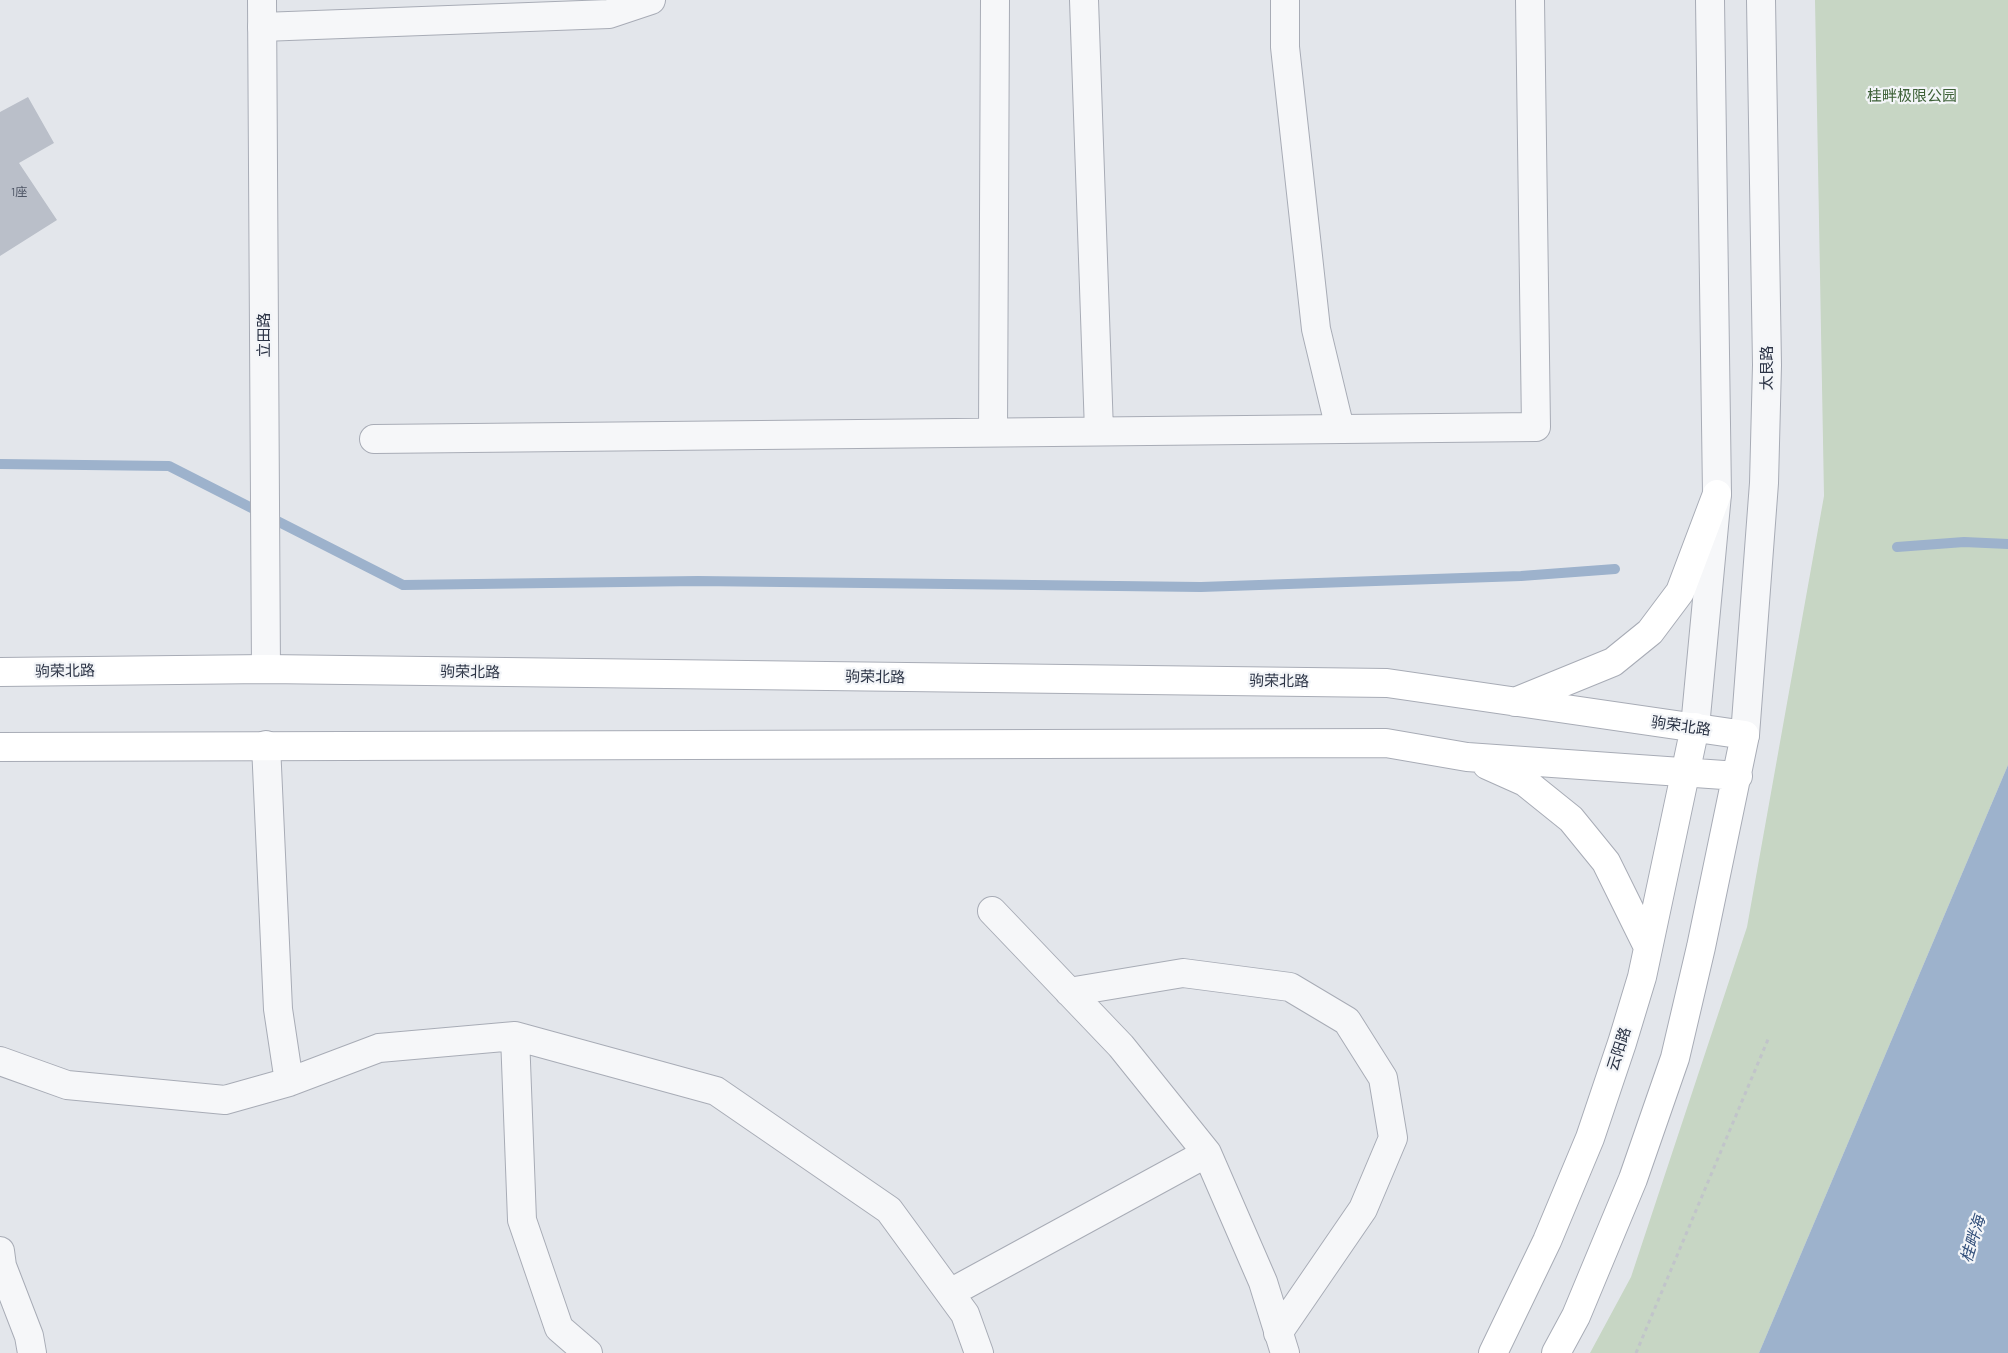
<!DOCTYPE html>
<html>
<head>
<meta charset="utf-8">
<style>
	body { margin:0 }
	canvas { display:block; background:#e3e6eb }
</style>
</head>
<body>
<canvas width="2008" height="1353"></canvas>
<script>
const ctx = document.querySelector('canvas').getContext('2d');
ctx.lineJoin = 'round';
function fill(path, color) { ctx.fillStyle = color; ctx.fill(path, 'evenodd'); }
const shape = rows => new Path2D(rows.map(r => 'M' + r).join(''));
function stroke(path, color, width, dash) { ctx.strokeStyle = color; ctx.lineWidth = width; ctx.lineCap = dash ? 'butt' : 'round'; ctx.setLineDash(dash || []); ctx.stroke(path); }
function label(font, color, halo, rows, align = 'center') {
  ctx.font = font + ' Barlow,"Noto Sans SC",sans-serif'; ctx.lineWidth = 4.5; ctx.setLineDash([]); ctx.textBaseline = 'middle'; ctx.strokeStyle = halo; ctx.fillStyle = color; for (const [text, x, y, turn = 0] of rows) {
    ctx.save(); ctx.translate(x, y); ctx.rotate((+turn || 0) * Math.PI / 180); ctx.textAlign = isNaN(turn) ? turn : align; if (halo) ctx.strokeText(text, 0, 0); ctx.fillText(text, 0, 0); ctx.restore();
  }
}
const green = shape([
	[1815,0,2008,0,2008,765,1759,1353,1590,1353,1631,1277,1747,927,1824,496]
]);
const water = shape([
	[2008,765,2008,1353,1759,1353]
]);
const stream = shape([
	[0,464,169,466,403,585,698,581,1201,587,1521,576,1615,569],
	[1897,547,1964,542,2008,544]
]);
const building = shape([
	[28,97,54,143,19,163,57,220,0,256,0,112]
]);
const path = shape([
	[1636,1353,1769,1037]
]);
const minor = shape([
	[1084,0,1099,431],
	[1285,0,1285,47,1316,329,1340,429],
	[262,27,609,14,651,0],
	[993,432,995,0],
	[374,439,1536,427,1530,0],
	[266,745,278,1009,289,1082],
	[992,911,1121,1046,1207,1153,1263,1282,1285,1353],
	[1069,992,1183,973,1290,987,1347,1021,1383,1078,1393,1138,1363,1209,1278,1333],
	[515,1036,522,1220,559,1328,588,1353],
	[0,1061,67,1085,225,1100,289,1082,379,1048,515,1036,716,1091,889,1210,965,1314,979,1353],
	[0,1251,2,1266,29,1336,32,1353],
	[950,1293,1207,1153]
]);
const tertiary = shape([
	[262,0,266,669],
	[1695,727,1717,494,1710,0],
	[1745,735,1764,483,1767,365,1761,0]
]);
const secondary = shape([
	[0,672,266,669,1387,683,1745,735,1701,947,1675,1058,1633,1179,1576,1316,1556,1353],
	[1515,702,1613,662,1650,632,1680,592,1717,494],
	[0,747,1386,743,1467,757,1738,776],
	[1487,765,1525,782,1571,819,1606,862,1648,947],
	[1493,1353,1547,1241,1590,1138,1622,1043,1642,977,1695,727]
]);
const numberNames = [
	["1座",19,192]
];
const parkNames = [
	["桂畔极限公园",1912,96]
];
const streetNames = [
	["立田路",264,335,-90],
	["太艮路",1767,368,-90],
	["驹荣北路",65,671,-1],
	["驹荣北路",470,672,1],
	["驹荣北路",875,677,1],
	["驹荣北路",1279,681,1],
	["驹荣北路",1681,726,8],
	["云阳路",1619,1049,-72]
];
const waterNames = [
	["桂畔海",1973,1239,-73]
];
fill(green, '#c7d6c4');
fill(water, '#9db2cc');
stroke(stream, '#9db2cc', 10);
fill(building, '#babfc9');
stroke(minor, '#a8acb6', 30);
stroke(tertiary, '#a8acb6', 30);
stroke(secondary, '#a8acb6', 30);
stroke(path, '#c1c4ca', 3, [4, 4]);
stroke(minor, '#f6f7f9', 28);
stroke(tertiary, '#f6f7f9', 28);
stroke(secondary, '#fff', 28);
label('12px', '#4e5565', null, numberNames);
label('15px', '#3d6037', '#f3f5f8', parkNames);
label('15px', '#2a3244', '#f3f5f8', streetNames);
label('italic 16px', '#324f7a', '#f3f5f8', waterNames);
</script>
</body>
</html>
